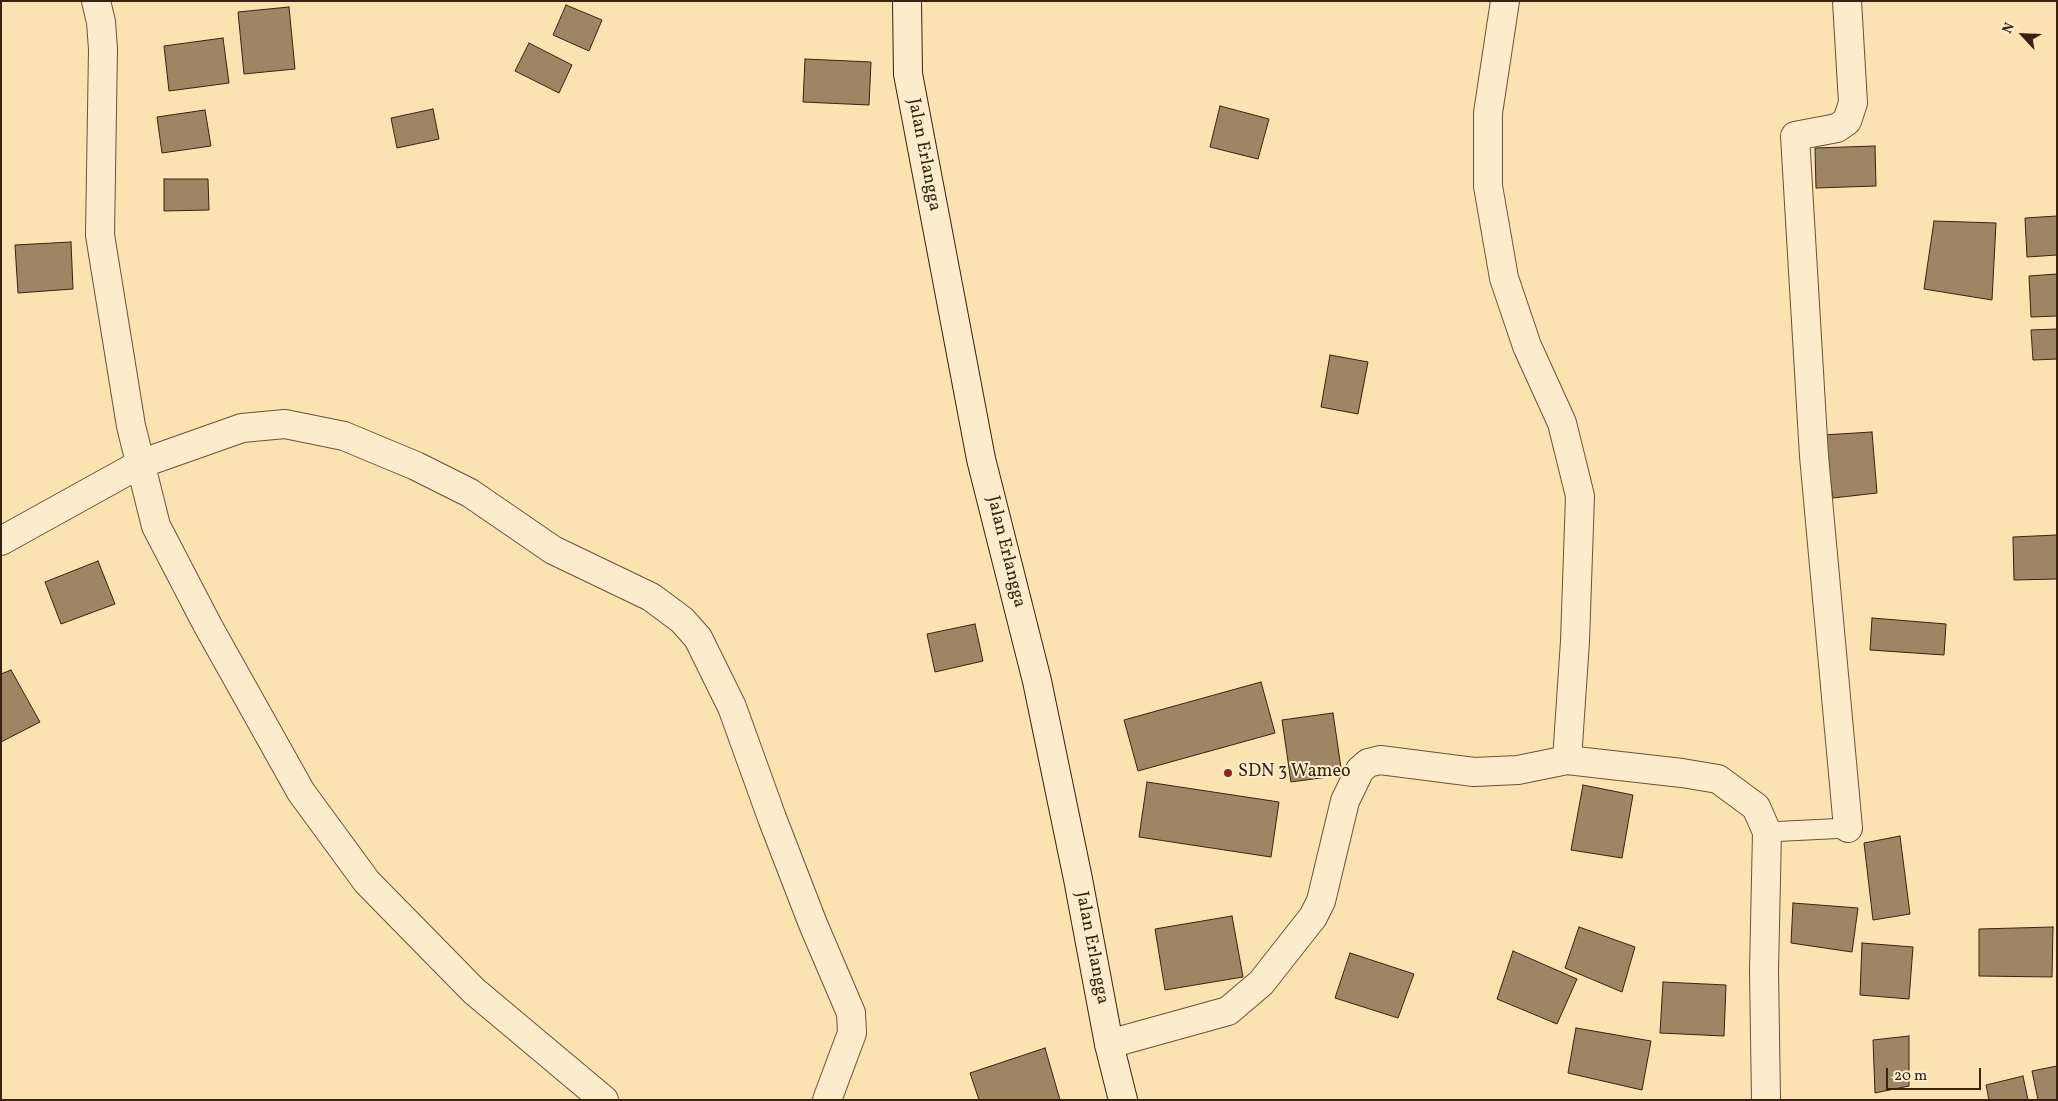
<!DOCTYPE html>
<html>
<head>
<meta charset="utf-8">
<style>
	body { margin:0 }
	#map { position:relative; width:2058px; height:1101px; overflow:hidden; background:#fbe2b1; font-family:Vollkorn,serif }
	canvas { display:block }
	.frame { position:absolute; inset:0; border:2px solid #392211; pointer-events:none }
	.north { position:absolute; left:1998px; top:10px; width:50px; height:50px; -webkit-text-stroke:4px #fceccc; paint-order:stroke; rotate:295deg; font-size:14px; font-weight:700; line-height:20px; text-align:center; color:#392211 }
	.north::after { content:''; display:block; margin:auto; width:18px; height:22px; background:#392211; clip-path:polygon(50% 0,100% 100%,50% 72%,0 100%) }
	.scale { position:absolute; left:1886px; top:1068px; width:95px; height:22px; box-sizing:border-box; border:2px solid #392211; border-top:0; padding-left:6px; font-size:15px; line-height:18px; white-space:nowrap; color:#392211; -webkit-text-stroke:4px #fceccc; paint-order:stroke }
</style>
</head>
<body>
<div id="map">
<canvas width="2058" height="1101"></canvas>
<div class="frame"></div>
<div class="north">N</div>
<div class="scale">20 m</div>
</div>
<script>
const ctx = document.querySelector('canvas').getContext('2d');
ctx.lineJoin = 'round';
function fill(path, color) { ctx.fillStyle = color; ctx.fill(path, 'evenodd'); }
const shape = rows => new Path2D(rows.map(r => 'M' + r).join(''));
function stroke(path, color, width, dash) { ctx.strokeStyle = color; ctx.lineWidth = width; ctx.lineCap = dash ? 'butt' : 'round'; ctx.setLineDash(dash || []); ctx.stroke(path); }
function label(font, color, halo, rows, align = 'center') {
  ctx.font = font + ' Vollkorn,serif'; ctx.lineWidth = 4; ctx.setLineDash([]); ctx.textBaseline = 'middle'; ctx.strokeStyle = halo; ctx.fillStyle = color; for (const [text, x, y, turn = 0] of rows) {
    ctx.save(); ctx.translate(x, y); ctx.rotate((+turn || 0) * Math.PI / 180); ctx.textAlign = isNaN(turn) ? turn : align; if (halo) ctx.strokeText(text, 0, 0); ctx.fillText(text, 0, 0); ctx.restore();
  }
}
const building = shape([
	[566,5,602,20,589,51,553,35,566,5],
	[289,7,295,69,244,74,238,12,289,7],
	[223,38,229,83,169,91,164,46,223,38],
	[529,43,572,65,559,93,515,71,529,43],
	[805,59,871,62,869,105,803,102,805,59],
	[1220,106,1269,119,1258,159,1210,147,1220,106],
	[433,109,439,139,397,148,391,118,433,109],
	[205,110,211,146,162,153,157,117,205,110],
	[1875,146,1876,186,1816,188,1815,148,1875,146],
	[164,179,208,179,209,210,164,211,164,179],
	[2057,216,2057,255,2027,257,2025,218,2057,216],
	[1934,221,1996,223,1992,300,1924,289,1934,221],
	[71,242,73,289,18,293,15,245,71,242],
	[2057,274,2057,316,2031,317,2029,276,2057,274],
	[2057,329,2057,359,2033,360,2031,330,2057,329],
	[1330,355,1368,362,1358,414,1321,407,1330,355],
	[1872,432,1877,493,1833,498,1823,435,1872,432],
	[2057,535,2057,579,2014,580,2013,537,2057,535],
	[98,561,115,604,61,624,45,582,98,561],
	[1872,618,1946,624,1944,655,1870,650,1872,618],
	[975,624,983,661,935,672,927,634,975,624],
	[11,670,40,722,1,742,1,674,11,670],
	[1261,682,1275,733,1138,771,1124,720,1261,682],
	[1333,713,1342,775,1291,782,1282,720,1333,713],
	[1147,782,1279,802,1271,857,1139,837,1147,782],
	[1583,785,1633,795,1622,858,1571,850,1583,785],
	[1900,836,1910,914,1873,920,1864,843,1900,836],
	[1793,903,1858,908,1852,952,1791,943,1793,903],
	[1232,916,1243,977,1165,990,1155,929,1232,916],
	[1579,927,1635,947,1622,992,1565,968,1579,927],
	[2053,927,2052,977,1979,976,1979,929,2053,927],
	[1862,943,1913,947,1909,999,1860,995,1862,943],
	[1513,951,1577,979,1557,1024,1497,999,1513,951],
	[1350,953,1414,974,1398,1018,1335,998,1350,953],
	[1663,982,1726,985,1724,1036,1660,1033,1663,982],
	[1576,1028,1651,1041,1642,1090,1568,1073,1576,1028],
	[1909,1036,1909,1086,1875,1093,1873,1040,1909,1036],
	[1045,1048,1060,1100,979,1100,970,1073,1045,1048],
	[2057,1066,2057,1100,2038,1100,2032,1071,2057,1066],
	[2023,1076,2028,1100,1989,1100,1986,1085,2023,1076]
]);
const lane = shape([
	[1767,832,1848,828]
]);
const street = shape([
	[96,1,101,22,103,49,100,235,131,426,156,526,208,626,301,792,367,882,474,991,604,1100],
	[1505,1,1488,113,1488,186,1504,278,1527,346,1562,423,1580,496,1575,641,1567,760,1682,773,1718,779,1756,807,1767,832,1764,971,1766,1100],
	[1847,1,1853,103,1847,121,1837,128,1795,136,1814,456,1848,828],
	[1,541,140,464,242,428,285,424,344,436,416,466,470,493,553,550,651,597,682,620,698,638,732,707,772,818,813,924,851,1013,852,1033,827,1100],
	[1109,1044,1228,1011,1261,983,1313,917,1321,901,1345,801,1360,770,1368,763,1380,760,1474,772,1518,770,1567,760]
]);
const secondary = shape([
	[907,1,908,74,981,459,1037,681,1078,879,1109,1044,1123,1100]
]);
const markers = [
	[1228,773,5,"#8f2418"]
];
const streetNames = [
	["Jalan Erlangga",923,155,79],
	["Jalan Erlangga",1005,552,76],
	["Jalan Erlangga",1091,948,79]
];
const poiNames = [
	["SDN 3 Wameo",1238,773]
];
fill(building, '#9e8664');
stroke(building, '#392211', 1);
stroke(lane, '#6a5239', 21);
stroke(street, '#6a5239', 30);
stroke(secondary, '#392211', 30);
stroke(lane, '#fceccc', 19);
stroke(street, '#fceccc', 28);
stroke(secondary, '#fceccc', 28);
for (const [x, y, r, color] of markers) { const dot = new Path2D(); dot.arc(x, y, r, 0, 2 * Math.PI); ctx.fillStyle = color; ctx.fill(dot); stroke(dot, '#fceccc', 2); }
label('18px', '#392211', '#fceccc', streetNames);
label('18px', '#392211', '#fceccc', poiNames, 'left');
</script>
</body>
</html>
